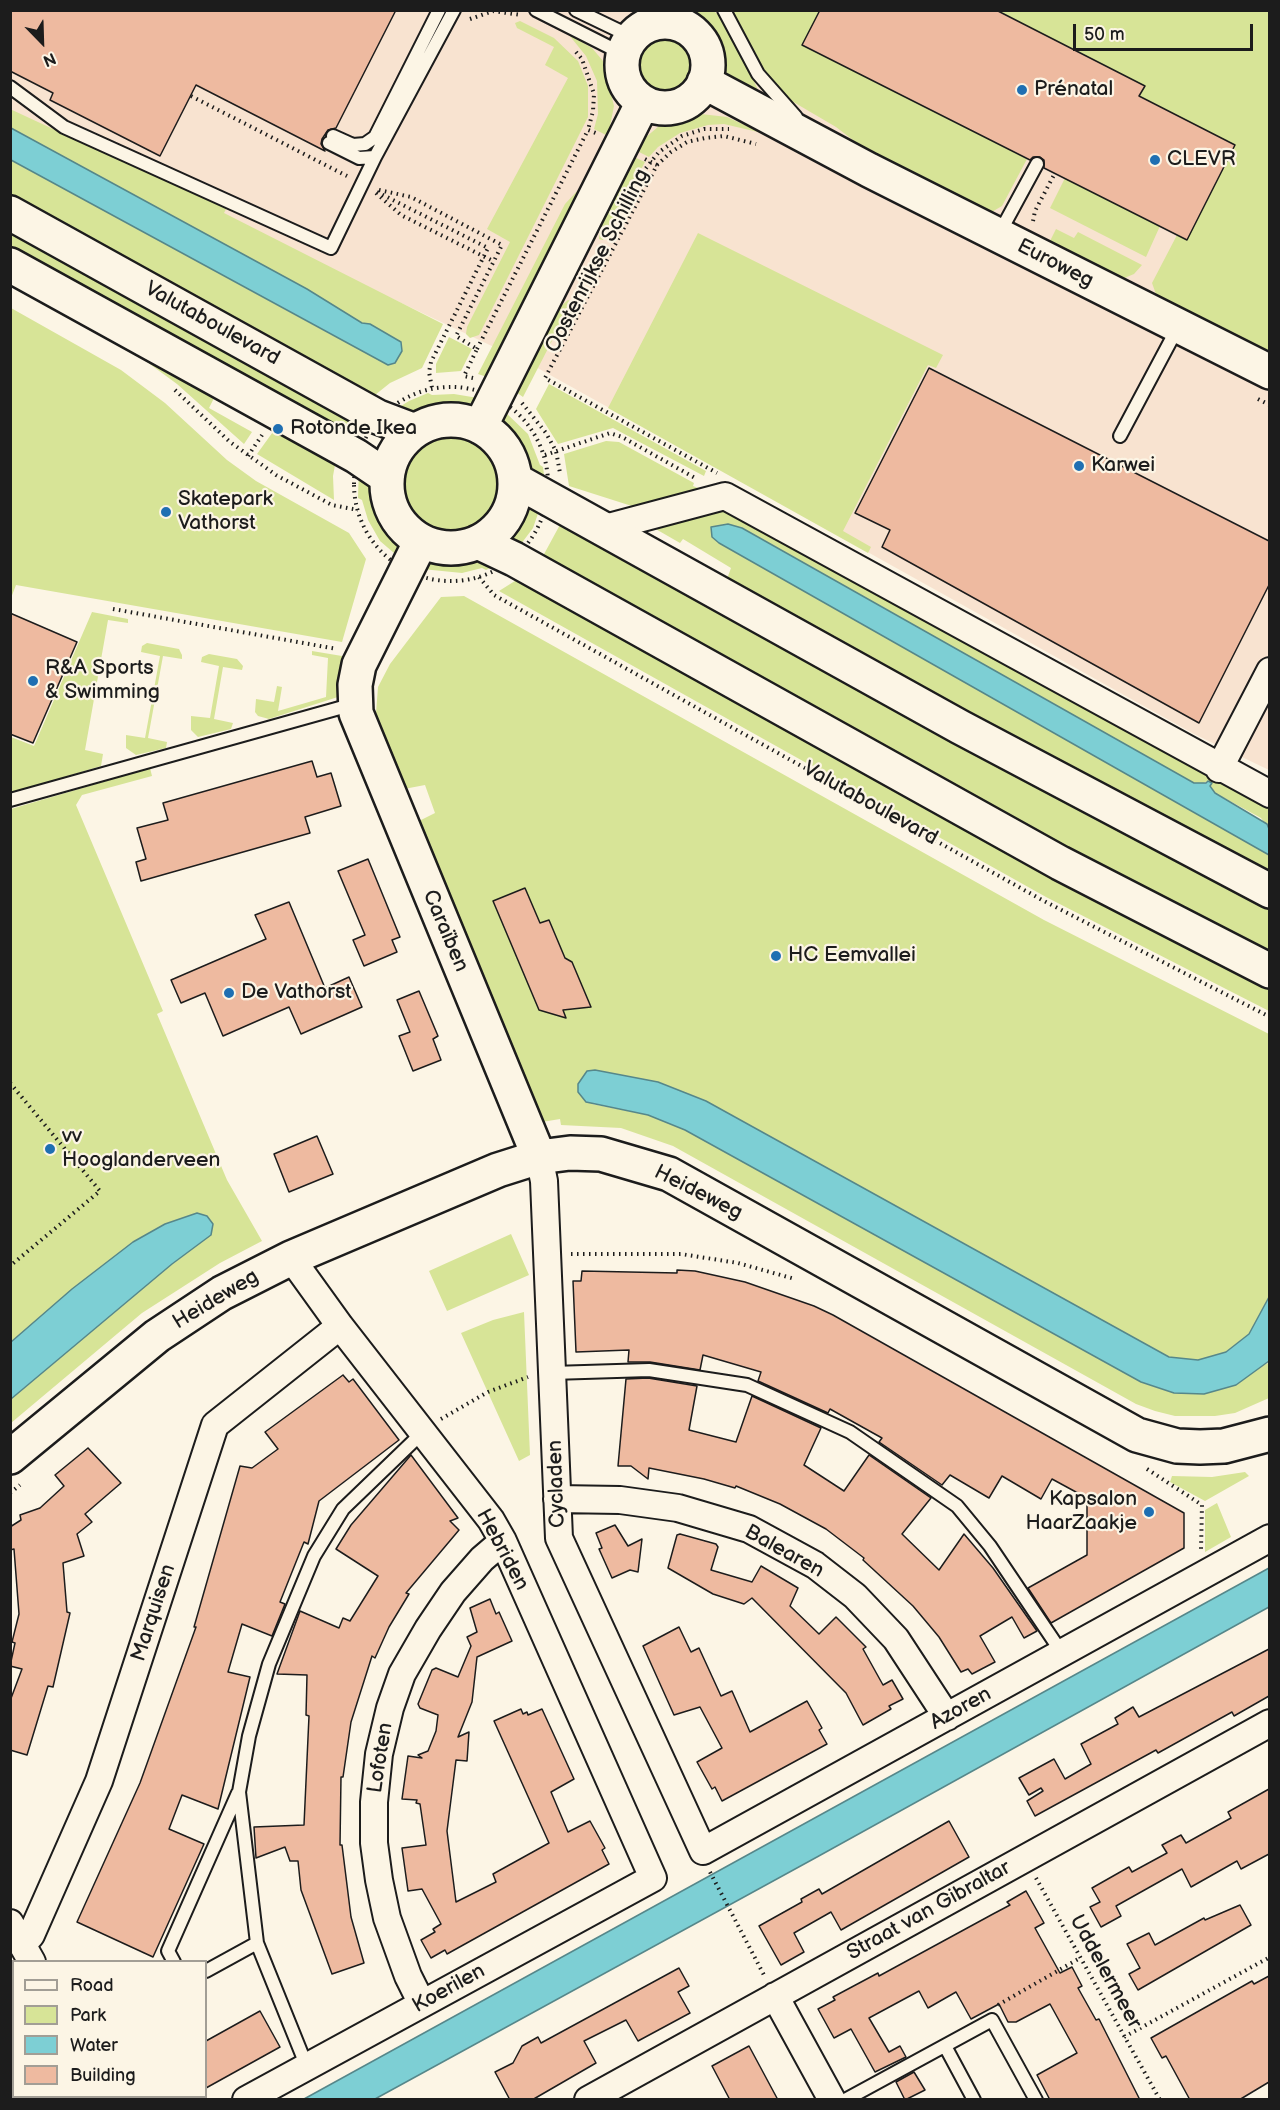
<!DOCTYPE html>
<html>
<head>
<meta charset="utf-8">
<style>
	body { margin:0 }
	#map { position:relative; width:1280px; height:2110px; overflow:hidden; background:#fcf5e5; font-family:"Balsamiq Sans",sans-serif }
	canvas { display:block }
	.frame { position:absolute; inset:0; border:12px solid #1c1c1c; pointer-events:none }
	.legend { position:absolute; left:12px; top:1960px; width:195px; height:138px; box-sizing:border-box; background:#fcf5e5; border:2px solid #a29e95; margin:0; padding:8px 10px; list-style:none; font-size:18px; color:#1c1c1c }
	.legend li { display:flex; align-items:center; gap:12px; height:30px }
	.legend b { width:30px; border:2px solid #a29e95 }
	.north { position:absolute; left:12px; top:12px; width:60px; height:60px; -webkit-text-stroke:4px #fcf5e5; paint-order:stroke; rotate:157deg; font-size:16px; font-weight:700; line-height:24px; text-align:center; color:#1c1c1c }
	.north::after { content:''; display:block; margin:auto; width:21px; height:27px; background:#1c1c1c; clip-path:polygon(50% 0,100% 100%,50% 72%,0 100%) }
	.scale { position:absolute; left:1073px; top:24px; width:180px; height:27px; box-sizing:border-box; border:3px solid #1c1c1c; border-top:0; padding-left:8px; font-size:18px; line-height:21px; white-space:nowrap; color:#1c1c1c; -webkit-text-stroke:4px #fcf5e5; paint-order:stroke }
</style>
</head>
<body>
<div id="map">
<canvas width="1280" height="2110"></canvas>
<div class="frame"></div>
<ul class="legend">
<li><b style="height:8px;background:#fcf5e5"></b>Road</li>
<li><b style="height:16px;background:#d7e497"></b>Park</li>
<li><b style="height:16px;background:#7dcfd4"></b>Water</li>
<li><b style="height:16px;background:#eebaa0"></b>Building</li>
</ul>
<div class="north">N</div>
<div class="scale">50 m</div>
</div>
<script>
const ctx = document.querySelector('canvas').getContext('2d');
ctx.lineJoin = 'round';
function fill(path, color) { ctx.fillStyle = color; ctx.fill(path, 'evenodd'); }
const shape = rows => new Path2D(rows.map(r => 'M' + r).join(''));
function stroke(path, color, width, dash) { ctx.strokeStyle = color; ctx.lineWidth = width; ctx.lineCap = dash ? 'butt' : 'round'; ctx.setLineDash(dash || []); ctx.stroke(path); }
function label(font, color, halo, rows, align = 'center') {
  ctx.font = font + ' "Balsamiq Sans",sans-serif'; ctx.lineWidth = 4.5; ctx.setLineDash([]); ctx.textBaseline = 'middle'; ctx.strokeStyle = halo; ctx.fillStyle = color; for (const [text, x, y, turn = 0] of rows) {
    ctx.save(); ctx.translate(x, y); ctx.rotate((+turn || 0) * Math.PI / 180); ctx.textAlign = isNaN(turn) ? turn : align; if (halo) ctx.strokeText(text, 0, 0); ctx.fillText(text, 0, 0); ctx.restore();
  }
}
const built = shape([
	[11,11,1152,11,1269,71,1269,770,1194,734,534,366,11,118]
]);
const green = shape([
	[680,11,713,11,718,14,731,33,760,94,729,78,709,31,694,17],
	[733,11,820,11,803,45,1027,159,1002,206,990,213,874,156,836,127,790,100,765,71],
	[996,11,1269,11,1269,357,1157,297,1152,283,1177,235,1187,240,1235,145,1139,96,1144,86],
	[520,21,554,38,578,61,588,86,588,117,479,335,470,338,466,334,467,327,510,242,487,229,568,78,545,65,554,47,517,28,515,23],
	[569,35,592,48,603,61,614,106,608,136,594,129,598,114,597,81,586,56],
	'635 66a28 28 0 1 1 56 0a28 28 0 1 1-56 0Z',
	[10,109,109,155,145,166,227,207,224,213,443,324,422,368,390,383,365,403,11,207,11,160,332,335,338,337,370,324,362,323,306,289,11,128],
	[701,114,727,117,762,133,724,124,708,125,680,133,658,147,649,157,637,151,645,138,659,126],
	[634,157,645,162,603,240,599,239,601,223],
	[1065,178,1160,226,1146,257,1050,208],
	[579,189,582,189,490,378,478,374,565,204],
	[10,221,353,419,345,434,11,259],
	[1056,229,1074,238,1078,232,1142,265,1134,274,1122,279,1048,245],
	[698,233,943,355,936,368,928,365,843,531,871,547,868,553,608,408],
	[568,300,572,302,523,397,513,390,553,313],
	[11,308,121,370,165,403,227,460,256,481,349,533,366,559,342,642,16,585,11,598],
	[449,337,472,349,461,371,436,373,436,364],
	[132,351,215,396,209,408,252,432,244,444,177,384],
	[549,384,706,471,704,476,613,428,558,444,536,409],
	[428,393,432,395,454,394,478,398,460,410,414,419,388,414,409,401],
	[504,411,528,434,540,465,543,467,545,482,522,468,504,428],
	[275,429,337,454,333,476,334,500,257,454],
	'402 484a49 49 0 1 1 98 0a49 49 0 1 1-98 0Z',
	[606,441,619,442,694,483,693,486,698,488,696,491,638,508,569,486,564,454],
	[359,466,376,485,383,508,397,534,401,559,380,541,368,520,362,500,358,498],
	[521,499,542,502,533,528,515,552,501,536,515,517],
	[715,509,731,510,1269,802,1269,829,1261,818,1215,793,1208,781,1201,784,1194,783,742,528,728,524,712,537,719,543,1269,855,1269,887,727,579,731,568,683,539,680,543,647,524],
	[562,521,1269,900,1269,964,543,556],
	[474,553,501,563,486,570,482,568,462,573,422,569,438,558],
	[526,574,1269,979,1269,1011,1046,897,499,591],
	[464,596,1044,920,1269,1034,1269,1297,1249,1334,1226,1352,1198,1360,1169,1357,706,1101,658,1082,595,1070,592,1104,648,1115,685,1130,1141,1382,1267,1364,1269,1361,1269,1398,1235,1413,1215,1416,1175,1416,1155,1411,1136,1404,673,1146,621,1128,561,1125,560,1119,542,1122,417,822,435,813,425,785,404,789,378,725,376,713,378,687,390,664,441,597],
	[92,612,128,619,128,623,108,620,85,750,103,754,101,766,11,793,11,737,34,746],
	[147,643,179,649,182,655,182,659,163,656,148,738,167,742,166,748,136,755,126,748,126,735,145,738,160,656,141,652,142,646],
	[312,651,348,657,341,696,269,719,258,716,255,712,256,699,274,702,277,686,282,687,278,711,326,697,328,658,312,655],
	[209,654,237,659,243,666,242,670,223,667,214,719,233,723,231,729,198,737,191,730,191,716,210,718,219,666,201,662,202,657],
	[150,768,152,776,82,795,76,805,163,1011,157,1014,227,1180,262,1241,220,1263,142,1313,11,1423,11,1399,172,1264,211,1235,11,1377,11,809],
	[511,1234,529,1275,447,1311,429,1271],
	[524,1312,530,1455,519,1461,461,1333,493,1320],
	[1245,1472,1249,1476,1205,1501,1170,1482,1172,1476,1212,1477],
	[1217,1503,1231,1537,1205,1552,1205,1510]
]);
const water = shape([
	[11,128,307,289,362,323,370,324,401,342,402,351,395,363,388,365,11,160,11,128],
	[728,524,742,528,1194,783,1206,783,1208,781,1212,783,1210,786,1215,793,1267,824,1269,829,1269,855,719,543,712,537,711,527,728,524],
	[595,1070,658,1082,706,1101,1169,1357,1198,1360,1226,1352,1249,1334,1269,1297,1269,1361,1236,1385,1204,1394,1174,1393,1141,1382,685,1130,648,1115,586,1102,578,1092,578,1084,587,1071,595,1070],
	[197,1213,207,1216,213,1224,211,1235,172,1264,11,1399,11,1342,72,1289,133,1242,165,1224,197,1213],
	[1269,1568,1269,1607,817,1857,375,2099,304,2099,1269,1568]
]);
const building = shape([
	[10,10,396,10,336,128,328,130,322,139,321,144,325,151,196,85,160,156,50,100,53,93,10,71,10,10],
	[820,10,996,10,1145,86,1139,96,1235,145,1187,240,1044,168,1044,160,1040,157,1033,157,1030,160,802,45,820,10],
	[929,368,1269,541,1269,585,1199,723,882,547,890,530,855,513,929,368],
	[10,613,77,642,33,743,10,734,10,613],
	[312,761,317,777,331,773,341,806,305,817,310,833,141,881,136,862,146,859,137,828,168,820,163,803,312,761],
	[368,859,400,937,392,940,397,952,364,966,353,940,365,935,338,871,368,859],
	[525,888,540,923,549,920,565,958,572,962,591,1007,563,1010,566,1018,539,1010,493,901,525,888],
	[289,902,325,988,349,977,362,1007,301,1034,289,1007,223,1036,205,993,181,1003,171,980,266,939,255,915,289,902],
	[419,991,438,1036,433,1039,441,1060,413,1071,399,1036,410,1032,397,1000,419,991],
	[317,1136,333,1174,289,1192,274,1154,317,1136],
	[677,1270,695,1271,745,1282,814,1306,833,1315,1184,1513,1184,1548,1051,1623,1028,1588,1087,1555,1087,1498,1052,1479,1041,1499,1002,1476,989,1498,950,1475,942,1485,879,1442,882,1438,873,1433,830,1409,828,1413,758,1381,761,1372,703,1355,700,1370,650,1362,628,1362,629,1350,576,1352,573,1281,581,1281,582,1271,677,1273,677,1270],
	[343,1375,349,1382,353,1379,399,1440,319,1501,308,1544,304,1542,280,1602,285,1604,272,1636,242,1624,228,1672,250,1677,218,1809,182,1795,169,1829,204,1844,153,1957,77,1922,140,1783,196,1627,194,1627,240,1466,252,1468,278,1449,265,1432,343,1375],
	[648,1378,697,1386,689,1430,736,1442,752,1396,821,1428,804,1465,844,1491,869,1455,931,1498,902,1534,939,1570,964,1534,993,1568,1037,1631,1024,1638,1012,1617,980,1636,995,1662,972,1674,968,1669,961,1672,939,1637,913,1606,863,1560,864,1558,826,1529,780,1504,736,1486,735,1488,704,1479,649,1468,648,1479,631,1466,618,1466,626,1379,648,1378],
	[88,1448,121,1483,85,1514,92,1522,77,1534,84,1556,63,1563,67,1612,70,1613,53,1687,48,1686,27,1755,10,1750,10,1701,22,1669,10,1666,15,1643,12,1642,19,1614,14,1549,10,1550,10,1527,21,1520,20,1515,40,1508,64,1486,55,1475,88,1448],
	[411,1455,458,1518,450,1521,459,1530,406,1593,409,1594,389,1627,375,1658,372,1656,351,1722,343,1777,341,1777,340,1845,342,1845,351,1917,364,1963,332,1974,301,1890,298,1861,290,1861,285,1847,256,1858,254,1827,304,1825,309,1716,306,1715,307,1675,277,1674,300,1611,339,1628,343,1618,350,1621,378,1576,336,1549,351,1525,411,1455],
	[615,1525,628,1546,642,1539,638,1572,630,1570,612,1578,599,1549,602,1548,596,1533,615,1525],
	[680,1534,716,1544,718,1547,711,1570,752,1582,761,1566,798,1588,790,1606,819,1634,836,1617,866,1647,863,1649,883,1685,892,1680,903,1699,889,1706,891,1709,863,1725,846,1693,752,1598,744,1604,713,1594,668,1568,677,1535,680,1534],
	[490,1599,496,1614,499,1612,512,1641,477,1657,472,1702,458,1737,469,1732,467,1761,456,1760,447,1831,456,1902,496,1882,493,1874,549,1843,494,1721,521,1709,523,1714,527,1712,528,1715,542,1709,574,1779,551,1792,568,1832,590,1821,605,1848,602,1850,609,1864,447,1954,445,1950,431,1958,421,1940,435,1932,433,1929,441,1924,422,1889,408,1891,402,1848,426,1845,420,1804,416,1803,417,1800,402,1799,408,1756,422,1758,418,1755,428,1751,436,1731,438,1715,420,1708,418,1704,432,1670,436,1668,458,1677,471,1646,467,1637,477,1632,470,1608,490,1599],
	[679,1627,691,1652,699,1648,721,1696,732,1691,750,1732,807,1701,822,1728,819,1730,827,1744,722,1801,715,1787,712,1789,697,1762,722,1748,700,1707,674,1715,643,1646,679,1627],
	[1269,1649,1269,1696,1234,1716,1232,1712,1158,1753,1156,1750,1035,1816,1027,1801,1043,1791,1041,1788,1029,1795,1019,1778,1054,1759,1065,1779,1091,1764,1081,1744,1118,1724,1115,1718,1133,1707,1139,1717,1269,1649],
	[1269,1789,1269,1854,1241,1869,1237,1861,1191,1887,1182,1869,1116,1906,1121,1916,1101,1927,1090,1907,1100,1902,1092,1888,1129,1867,1132,1872,1167,1853,1162,1845,1181,1835,1186,1843,1231,1818,1228,1812,1269,1789],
	[949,1821,969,1857,841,1930,831,1912,794,1933,804,1952,781,1965,759,1926,802,1902,801,1899,819,1889,822,1894,949,1821],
	[1026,1891,1044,1923,1035,1928,1060,1973,1072,1967,1082,1986,1078,1988,1096,2020,1099,2019,1140,2100,1050,2100,1037,2075,1077,2053,1050,2004,1016,2022,1008,2022,999,2004,971,2019,956,1992,928,2008,919,1991,869,2018,889,2052,900,2046,906,2057,875,2072,851,2029,834,2038,818,2009,835,2000,833,1997,878,1973,879,1976,993,1914,1010,1905,1007,1902,1026,1891],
	[1240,1905,1251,1925,1138,1990,1129,1974,1140,1968,1127,1944,1149,1933,1155,1945,1204,1918,1205,1920,1240,1905],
	[679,1968,689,1986,678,1992,690,2013,638,2041,626,2020,584,2041,596,2063,532,2100,510,2100,495,2072,513,2063,522,2046,538,2037,541,2043,679,1968],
	[1269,1976,1269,2082,1239,2100,1190,2100,1166,2056,1162,2058,1151,2038,1252,1981,1254,1984,1269,1976],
	[260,2011,280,2047,206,2088,206,2041,260,2011],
	[749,2046,778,2100,730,2100,712,2066,749,2046],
	[914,2072,925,2090,905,2100,896,2082,914,2072]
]);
const path = shape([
	[470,19,493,11,521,15],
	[576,52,582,59,594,94,593,111,588,130],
	[191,96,347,176],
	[645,159,657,165,545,378,717,473],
	[657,165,671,152,687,142,705,138,724,136,756,144],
	[642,173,659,152,682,136,704,129,729,129],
	[379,190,411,197,502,245,456,336,477,349,464,376,473,378],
	[377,192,488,248,431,362,429,372,432,388],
	[376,193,401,215,493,261],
	[1033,221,1035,211,1055,173],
	[477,349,588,130,596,133],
	'354 484a97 97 0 1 1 194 0a97 97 0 1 1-194 0Z',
	[175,390,230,442,276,475,332,505,358,510],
	[1258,399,1270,405],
	[522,403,546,433,556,451,560,473],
	[545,455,610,433,622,437,697,479],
	[248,456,262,435],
	[479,577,494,595,1044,901,1270,1017],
	[113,609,337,649],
	[10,1083,100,1191,10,1266],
	[571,1254,681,1254,738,1263,795,1279],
	[441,1419,488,1392,528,1377],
	[1147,1469,1202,1505,1201,1549],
	[10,1493,20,1485],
	[710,1872,765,1977],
	[1036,1878,1160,2100],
	[998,2005,1080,1958],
	[1124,2037,1270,1957]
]);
const lane = shape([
	[536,10,623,54],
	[576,10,632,37],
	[646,10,661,22],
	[724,10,758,74,796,117],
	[10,87,64,127,331,248,375,157,454,10],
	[333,136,353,145,365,144,375,137,439,10],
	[329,143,359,158,375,157],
	[999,234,1037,164],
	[1120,436,1178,327],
	[10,800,354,704],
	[552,1373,649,1370,747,1385,850,1432,957,1506,990,1546,1062,1653],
	[174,1962,168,1951,238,1793],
	[206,1971,257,1943],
	[945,2046,974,2100],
	[307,2067,257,1943,239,1792,249,1736,269,1664,314,1556,343,1509,423,1432],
	[845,2100,992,2020,1036,2100]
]);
const street = shape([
	[601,529,725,496,1270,794],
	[1219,769,1270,671],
	[539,1157,544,1181,559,1538,703,1851,1270,1538],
	[557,1499,620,1500,678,1508,749,1529,815,1565,855,1596,896,1639,947,1717],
	[10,1923,32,1962],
	[22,1945,31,1935,99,1781,215,1425,340,1326],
	[775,1996,832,2100],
	[422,2004,408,1976,387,1918,379,1880,374,1843,374,1802,379,1754,390,1708,402,1674,428,1629,453,1592,482,1559,503,1541],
	[98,2096,99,2100],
	[246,2100,653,1878,503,1541,491,1520,340,1326,291,1258],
	[588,2100,1270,1723]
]);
const secondary = shape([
	'622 65a43 43 0 1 1 86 0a43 43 0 1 1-86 0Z',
	[704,82,869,170,1270,372],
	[10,213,378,417,415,431],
	[10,265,356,456,387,477],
	'387 484a64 64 0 1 1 128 0a64 64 0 1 1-128 0Z',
	[480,427,643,102],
	[515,480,960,727,1270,891],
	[421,541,359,665,355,685,356,713,539,1157],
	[478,542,514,559,1060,863,1270,971],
	[10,1457,157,1336,222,1293,291,1258,498,1170,539,1157,570,1153,601,1154,669,1174,1137,1435,1177,1446,1200,1447,1224,1446,1270,1434]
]);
const markers = [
	[1022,90,6,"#1f6fb2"],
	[1155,160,6,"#1f6fb2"],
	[278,429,6,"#1f6fb2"],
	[1079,466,6,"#1f6fb2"],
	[166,512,6,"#1f6fb2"],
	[33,681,6,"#1f6fb2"],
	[776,956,6,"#1f6fb2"],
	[229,993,6,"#1f6fb2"],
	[50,1149,6,"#1f6fb2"],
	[1149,1512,6,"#1f6fb2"]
];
const poiNames = [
	["Prénatal",1034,90],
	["CLEVR",1167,160],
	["Rotonde Ikea",290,429],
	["Karwei",1091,466],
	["Skatepark",178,500],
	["Vathorst",178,524],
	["R&A Sports",45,669],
	["& Swimming",45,693],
	["HC Eemvallei",788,956],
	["De Vathorst",241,993],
	["vv",62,1137],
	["Hooglanderveen",62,1161],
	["Kapsalon",1137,1500,"right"],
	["HaarZaakje",1137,1524,"right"]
];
const streetNames = [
	["Oostenrijkse Schilling",598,261,-63],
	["Euroweg",1055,264,27],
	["Valutaboulevard",212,324,29],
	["Valutaboulevard",870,804,29],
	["Caraïben",445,931,67],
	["Heideweg",698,1193,27],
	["Heideweg",216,1300,-31],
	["Cycladen",557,1484,-92],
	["Hebriden",502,1550,62],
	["Balearen",784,1552,29],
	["Marquisen",154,1613,-72],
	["Azoren",961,1709,-29],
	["Lofoten",381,1758,-81],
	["Straat van Gibraltar",929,1911,-29],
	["Uddelermeer",1105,1972,61],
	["Koerilen",449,1989,-29]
];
fill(built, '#f8e3d0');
fill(green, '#d7e497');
fill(water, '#7dcfd4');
stroke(water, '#56878a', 1.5);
fill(building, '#eebaa0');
stroke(building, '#1c1c1c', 1.5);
stroke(lane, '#1c1c1c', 16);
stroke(street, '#1c1c1c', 30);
stroke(secondary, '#1c1c1c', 38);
stroke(path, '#1c1c1c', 4, [1.5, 4.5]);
stroke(lane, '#fcf5e5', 12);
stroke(street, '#fcf5e5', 26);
stroke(secondary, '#fcf5e5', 33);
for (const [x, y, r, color] of markers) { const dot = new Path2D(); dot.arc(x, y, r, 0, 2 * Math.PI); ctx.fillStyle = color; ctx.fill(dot); stroke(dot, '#fcf5e5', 2); }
label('21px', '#1c1c1c', '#fcf5e5', poiNames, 'left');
label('21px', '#1c1c1c', '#fcf5e5', streetNames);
</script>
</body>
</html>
